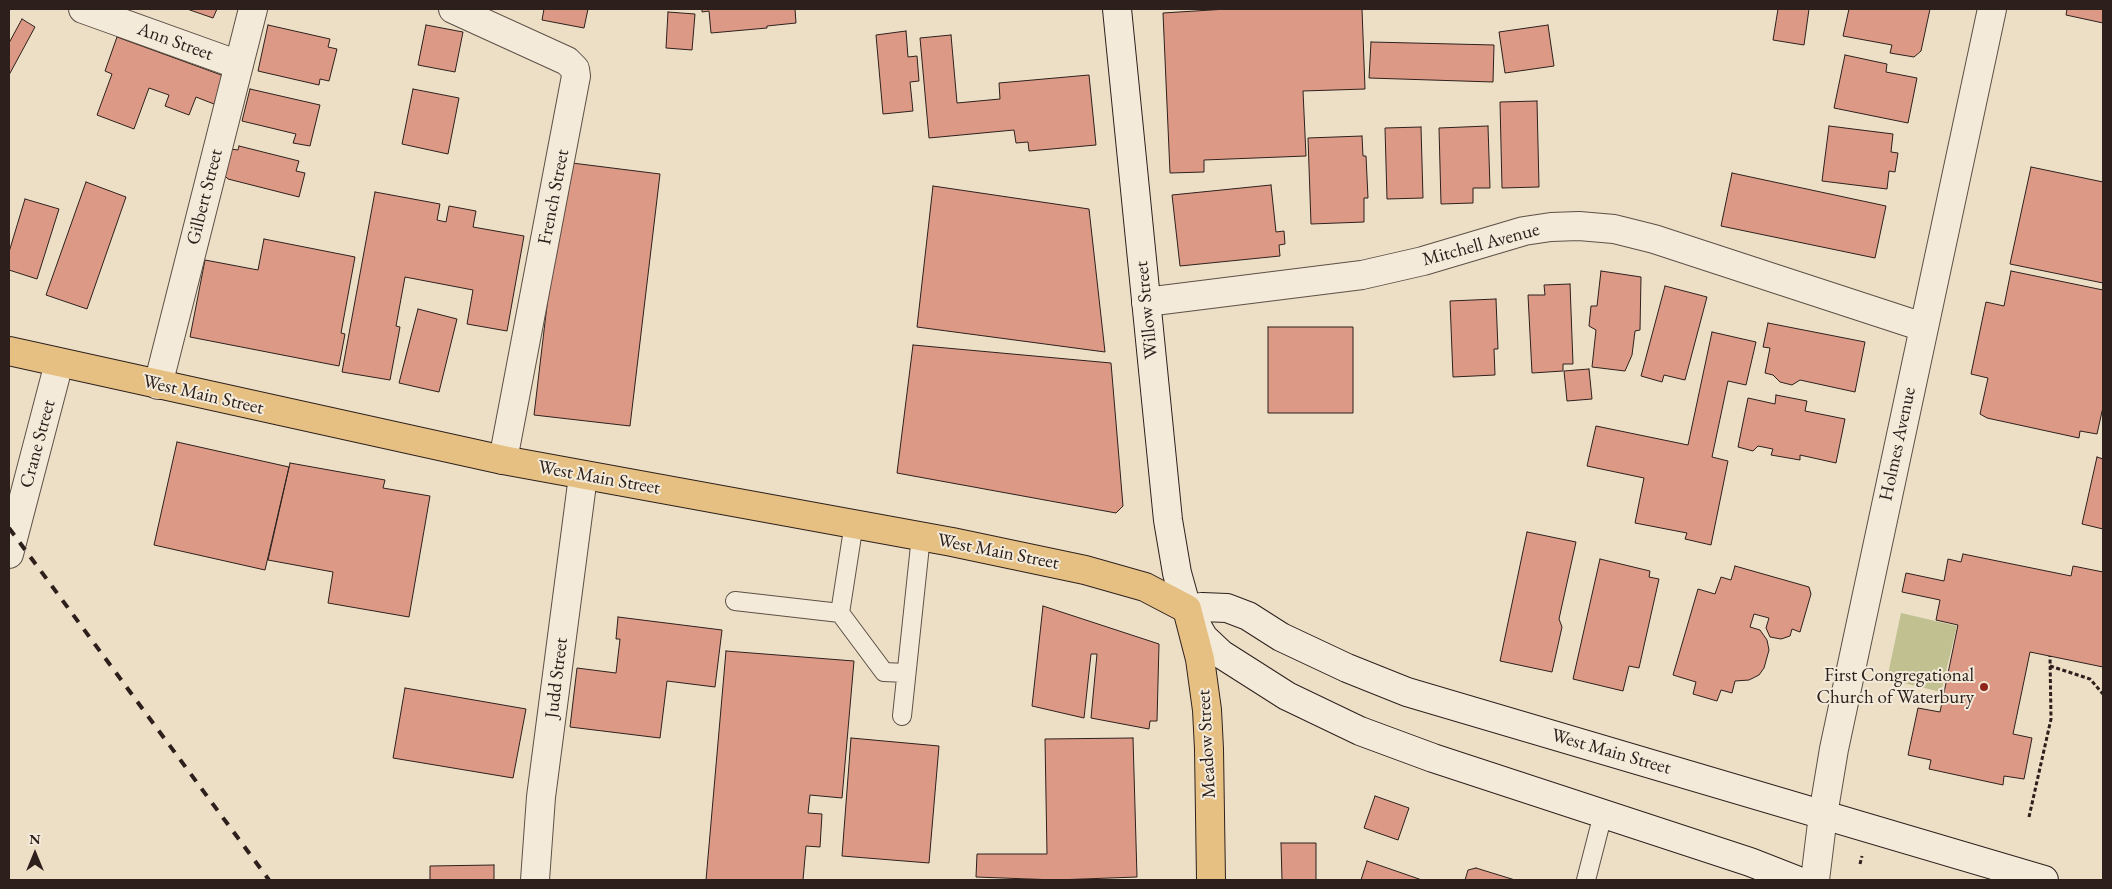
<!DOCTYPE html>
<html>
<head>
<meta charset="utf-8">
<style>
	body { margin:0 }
	#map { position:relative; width:2112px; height:889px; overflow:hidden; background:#eddfc6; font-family:"EB Garamond",serif }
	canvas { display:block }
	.frame { position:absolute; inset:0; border:10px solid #2d201c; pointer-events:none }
	.north { position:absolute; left:10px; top:829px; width:50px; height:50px; -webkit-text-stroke:4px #f3eada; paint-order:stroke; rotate:0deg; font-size:14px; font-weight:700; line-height:20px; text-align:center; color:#2d201c }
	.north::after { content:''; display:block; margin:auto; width:18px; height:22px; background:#2d201c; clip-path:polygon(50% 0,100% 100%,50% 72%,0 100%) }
</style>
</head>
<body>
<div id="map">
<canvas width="2112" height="889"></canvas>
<div class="frame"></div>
<div class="north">N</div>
</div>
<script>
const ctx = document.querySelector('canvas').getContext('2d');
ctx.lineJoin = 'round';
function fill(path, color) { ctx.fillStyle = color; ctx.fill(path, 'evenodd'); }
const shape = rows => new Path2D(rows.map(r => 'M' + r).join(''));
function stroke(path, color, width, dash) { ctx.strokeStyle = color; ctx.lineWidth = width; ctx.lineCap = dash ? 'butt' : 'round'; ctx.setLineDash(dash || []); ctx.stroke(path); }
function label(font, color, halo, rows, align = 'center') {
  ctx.font = font + ' "EB Garamond",serif'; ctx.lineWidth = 4; ctx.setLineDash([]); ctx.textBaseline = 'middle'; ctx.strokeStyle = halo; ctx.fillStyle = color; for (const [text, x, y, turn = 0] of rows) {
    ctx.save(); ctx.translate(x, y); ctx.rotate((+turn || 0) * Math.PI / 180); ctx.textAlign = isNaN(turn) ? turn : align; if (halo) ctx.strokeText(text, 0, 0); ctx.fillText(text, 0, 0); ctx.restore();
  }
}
const green = shape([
	[1901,613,1957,626,1941,692,1887,679]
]);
const building = shape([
	[187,9,217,9,213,18,187,9],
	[544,9,588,9,584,28,542,20,544,9],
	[702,9,795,9,796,23,767,26,767,28,711,33,709,11,702,12,702,9],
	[1227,9,1362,9,1365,89,1303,91,1306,156,1204,160,1204,172,1170,173,1163,13,1227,9],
	[1778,9,1809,9,1804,45,1773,40,1778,9],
	[1849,9,1930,9,1921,51,1914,57,1890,53,1892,45,1843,36,1849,9],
	[2067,9,2103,9,2103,23,2066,15,2067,9],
	[668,12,695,14,692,50,666,48,668,12],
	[22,19,35,27,9,75,9,43,22,19],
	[268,25,330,39,328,47,337,49,329,81,320,79,319,85,258,71,268,25],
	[426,25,463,32,455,72,418,65,426,25],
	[1548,25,1554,66,1505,73,1499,32,1548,25],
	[906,31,908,57,917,56,919,81,910,82,913,111,883,114,876,35,906,31],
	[951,35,957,103,1000,99,999,83,1089,75,1096,145,1029,151,1028,142,1016,143,1014,130,929,138,920,38,951,35],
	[117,37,224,76,214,104,196,97,189,115,165,106,169,95,149,88,134,129,97,115,112,74,105,71,117,37],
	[1371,42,1494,45,1493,82,1369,78,1371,42],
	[1845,55,1887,64,1886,72,1917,78,1908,123,1834,108,1845,55],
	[250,89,320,105,310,146,293,143,296,134,242,121,250,89],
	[413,89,459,98,448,154,402,144,413,89],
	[1537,101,1539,187,1502,188,1500,102,1537,101],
	[1488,126,1490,188,1473,188,1473,203,1441,204,1439,128,1488,126],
	[1829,126,1893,134,1891,152,1898,153,1895,172,1889,171,1887,189,1822,181,1829,126],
	[1421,127,1423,198,1387,199,1385,128,1421,127],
	[1362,136,1363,156,1366,156,1368,198,1364,198,1364,222,1311,224,1308,138,1362,136],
	[239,146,299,161,296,171,305,173,299,197,228,179,224,175,231,149,238,150,239,146],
	[564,162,660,174,630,426,534,415,564,162],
	[2031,167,2103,182,2103,283,2010,264,2031,167],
	[1732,173,1886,206,1875,258,1721,226,1732,173],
	[86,182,126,197,87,309,46,295,86,182],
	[1271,185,1276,232,1284,231,1285,244,1279,245,1280,256,1180,266,1172,195,1271,185],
	[933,186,1089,209,1105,352,917,327,933,186],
	[375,192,440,204,437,220,446,222,449,206,476,211,473,227,524,236,507,331,467,324,473,290,405,277,396,326,400,327,390,380,342,372,375,192],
	[25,199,59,209,37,279,9,270,9,252,25,199],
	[264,239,355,257,341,333,345,334,339,366,190,337,205,260,258,270,264,239],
	[1601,271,1641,277,1640,330,1635,331,1632,355,1625,371,1592,367,1596,330,1589,326,1591,306,1597,306,1601,271],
	[2011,271,2103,290,2103,407,2097,434,2080,431,2079,438,1987,418,1980,414,1988,378,1971,374,1986,302,2004,306,2011,271],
	[1570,284,1573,364,1563,364,1563,371,1532,373,1528,295,1545,295,1544,285,1570,284],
	[1665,286,1707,297,1685,380,1664,375,1662,382,1641,376,1665,286],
	[1496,299,1498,349,1494,349,1495,375,1453,377,1450,301,1496,299],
	[418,309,457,319,439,392,399,383,418,309],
	[1768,323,1865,342,1855,392,1800,380,1792,385,1780,382,1773,375,1765,373,1770,348,1763,347,1768,323],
	[1268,327,1353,327,1353,413,1268,413,1268,327],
	[1712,332,1756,342,1746,385,1728,381,1712,457,1728,461,1711,545,1685,539,1687,533,1635,523,1644,478,1587,466,1596,426,1688,445,1712,332],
	[913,345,1111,363,1123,506,1116,513,897,473,913,345],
	[1589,369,1592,399,1567,401,1564,371,1589,369],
	[1776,395,1807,401,1805,411,1845,419,1836,463,1800,455,1800,460,1771,455,1773,449,1758,446,1753,451,1738,447,1748,398,1775,404,1776,395],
	[177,442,289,467,265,570,154,545,177,442],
	[2097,457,2103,459,2103,529,2082,524,2097,457],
	[290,463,385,480,383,488,430,496,409,617,328,603,333,572,268,560,290,463],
	[1527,532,1576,542,1559,619,1562,627,1552,672,1500,661,1527,532],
	[1963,554,2071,576,2073,566,2103,572,2103,667,2030,652,2013,734,2032,738,2024,779,2004,776,2003,785,1929,769,1931,760,1908,755,1918,708,1940,712,1958,625,1936,620,1940,600,1902,592,1906,573,1944,581,1948,559,1961,562,1963,554],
	[1600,559,1650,571,1649,577,1659,579,1639,668,1629,666,1623,691,1573,679,1600,559],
	[1735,566,1809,587,1811,594,1800,632,1792,629,1790,636,1781,639,1770,637,1766,628,1769,618,1754,614,1750,627,1760,630,1767,640,1769,650,1764,668,1759,675,1749,680,1735,681,1732,693,1721,690,1717,701,1693,694,1696,682,1673,675,1698,589,1715,594,1721,577,1731,580,1735,566],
	[1043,606,1159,644,1157,721,1150,721,1149,729,1091,718,1097,654,1091,654,1084,718,1032,706,1043,606],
	[618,617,722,630,715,687,667,681,660,738,570,727,577,668,616,673,620,639,616,639,618,617],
	[726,651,854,661,842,798,810,795,808,813,822,814,820,847,806,846,803,880,706,880,726,651],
	[405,688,526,709,513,778,393,758,405,688],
	[851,738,939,746,929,863,842,856,851,738],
	[1133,738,1137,877,1056,880,976,877,977,854,1047,854,1045,739,1133,738],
	[1375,796,1409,808,1398,840,1364,828,1375,796],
	[1281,843,1316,843,1316,880,1282,880,1281,843],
	[1367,861,1422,880,1361,880,1367,861],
	[494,865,494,880,430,880,430,866,494,865],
	[1476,868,1515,880,1465,880,1468,870,1476,868]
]);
const path = shape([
	[2050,666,2090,679,2103,694],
	[2029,817,2051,719,2050,656],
	[1860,864,1862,856]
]);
const service = shape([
	[854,523,840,613,884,672,906,673],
	[735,601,840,613],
	[902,716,921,536],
	[1586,880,1603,814]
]);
const minor = shape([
	[83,9,239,65],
	[453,9,567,61,575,69,576,76,503,460],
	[1146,302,1362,275,1423,261,1524,231,1551,227,1579,226,1614,229,1654,239,1923,327],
	[158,385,253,9],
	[9,554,59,363],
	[535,880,541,797,583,476],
	[1815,880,1823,815,1834,749,1992,9]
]);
const secondary = shape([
	[1117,9,1168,520,1177,573,1187,609,1204,638,1221,654,1287,696,1360,731,1433,758,1750,862,1796,880],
	[1187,609,1202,607,1227,608,1248,616,1281,637,1347,668,1407,692,2044,880]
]);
const primary = shape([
	[9,351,503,460,952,542,1085,570,1145,587,1187,609,1200,659,1207,710,1209,749,1211,880]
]);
const rail = shape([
	[9,528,269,880]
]);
const markers = [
	[1984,687,5,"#8f2418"]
];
const streetNames = [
	["Ann Street",175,42,20],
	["Gilbert Street",205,197,-76],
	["French Street",554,197,-79],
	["Mitchell Avenue",1481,245,-15],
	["Willow Street",1147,310,-96],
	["West Main Street",203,395,13],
	["Crane Street",38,444,-75],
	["Holmes Avenue",1898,444,-78],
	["West Main Street",599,478,10],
	["West Main Street",998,552,11],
	["Judd Street",557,678,-83],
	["Meadow Street",1207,744,-93],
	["West Main Street",1611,752,16]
];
const poiNames = [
	["First Congregational",1974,676],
	["Church of Waterbury",1974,698]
];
fill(green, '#c0c090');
fill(building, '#dc9a86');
stroke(building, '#2d201c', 1);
stroke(service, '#5d5046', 20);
stroke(minor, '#5d5046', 30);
stroke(secondary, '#2d201c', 30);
stroke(primary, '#2d201c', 30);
stroke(path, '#2d201c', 3, [4, 2.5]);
stroke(service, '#f3eada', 18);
stroke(minor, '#f3eada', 28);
stroke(secondary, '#f3eada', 28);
stroke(primary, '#e6c083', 28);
stroke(rail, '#2d201c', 4, [9, 9]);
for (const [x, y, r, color] of markers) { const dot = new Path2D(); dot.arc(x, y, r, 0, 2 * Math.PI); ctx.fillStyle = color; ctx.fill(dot); stroke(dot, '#f3eada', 2); }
label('19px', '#2d201c', '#f3eada', streetNames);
label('19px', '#2d201c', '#f3eada', poiNames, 'right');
</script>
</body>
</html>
